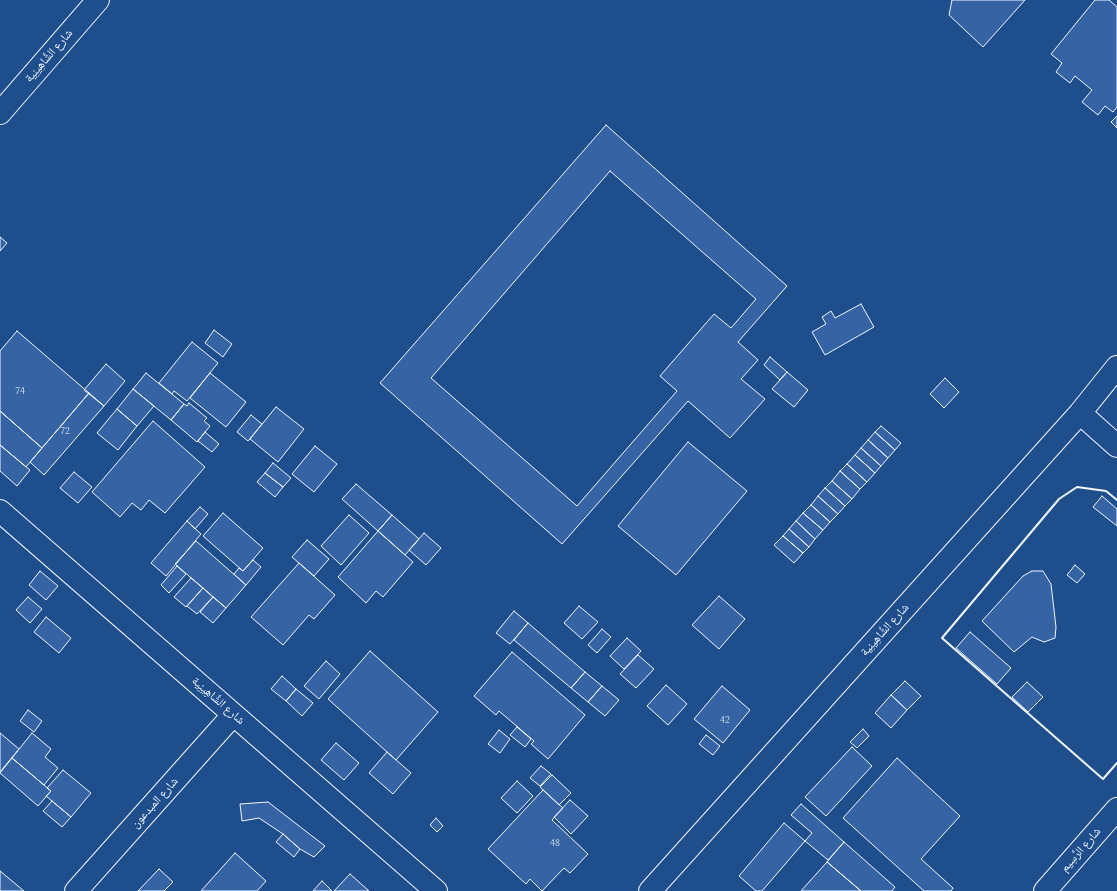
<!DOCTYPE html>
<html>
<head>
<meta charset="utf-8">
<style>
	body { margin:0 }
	canvas { display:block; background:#1f4e8c }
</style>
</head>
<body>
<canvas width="1117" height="891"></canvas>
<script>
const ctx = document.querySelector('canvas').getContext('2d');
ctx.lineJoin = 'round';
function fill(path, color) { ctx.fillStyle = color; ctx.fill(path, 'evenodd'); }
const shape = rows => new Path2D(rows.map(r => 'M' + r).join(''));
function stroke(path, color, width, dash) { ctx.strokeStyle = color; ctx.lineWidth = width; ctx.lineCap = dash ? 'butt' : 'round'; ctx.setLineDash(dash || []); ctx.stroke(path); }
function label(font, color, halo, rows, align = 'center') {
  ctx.font = font + ' "Source Serif 4","Noto Naskh Arabic",serif'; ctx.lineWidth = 3; ctx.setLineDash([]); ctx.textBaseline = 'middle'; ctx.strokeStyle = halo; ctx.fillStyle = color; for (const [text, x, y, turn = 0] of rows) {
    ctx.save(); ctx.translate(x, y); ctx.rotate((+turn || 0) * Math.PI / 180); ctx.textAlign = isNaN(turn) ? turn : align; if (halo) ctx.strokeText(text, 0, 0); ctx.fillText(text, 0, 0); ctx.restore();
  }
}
const building = shape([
	[952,0,1025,0,983,47,949,15,952,0],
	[1095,0,1109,0,1117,7,1117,107,1113,112,1105,106,1098,115,1082,102,1092,90,1075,76,1070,83,1056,72,1062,63,1051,54,1095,0],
	[1117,116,1117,128,1111,122,1117,116],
	[606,125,787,286,738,342,758,360,741,379,765,399,730,438,688,401,562,544,380,383,606,125],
	[610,171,756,299,731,328,714,314,660,376,677,391,577,506,431,378,610,171],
	[0,237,7,243,0,251,0,237],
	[861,304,874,327,825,355,812,332,826,324,822,317,831,311,835,318,861,304],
	[214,330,232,344,223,357,205,343,214,330],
	[17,331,89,393,42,448,0,411,0,351,17,331],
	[192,342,218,363,187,401,174,391,172,394,159,383,192,342],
	[770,357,787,372,780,380,764,365,770,357],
	[106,364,125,381,104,406,84,390,106,364],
	[787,372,808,390,794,407,772,389,787,372],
	[146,373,184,404,171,420,133,389,146,373],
	[210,373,246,402,226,427,190,398,210,373],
	[945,378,959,392,944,408,930,394,945,378],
	[133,389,154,406,137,426,117,409,133,389],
	[89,393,104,406,44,475,30,462,89,393],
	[189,403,207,418,204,421,210,426,197,442,171,420,184,404,187,406,189,403],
	[276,407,304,429,278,462,250,439,276,407],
	[117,409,137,426,118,450,97,433,117,409],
	[0,411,42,448,26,467,0,445,0,411],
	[251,415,262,424,248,441,237,432,251,415],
	[153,421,205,467,165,513,149,500,141,510,132,503,120,517,92,492,153,421],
	[881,426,901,443,895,450,875,432,881,426],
	[205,432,219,444,212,452,198,441,205,432],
	[875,432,895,450,888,458,868,440,875,432],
	[868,440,888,458,881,466,861,448,868,440],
	[688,442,747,491,676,575,618,526,688,442],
	[0,445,30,470,17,486,0,471,0,445],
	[315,446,337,464,314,492,292,474,315,446],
	[861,448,881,466,875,473,855,455,861,448],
	[855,455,875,473,867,482,847,464,855,455],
	[273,463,291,478,283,487,265,473,273,463],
	[847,464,867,482,860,489,840,471,847,464],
	[840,471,860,489,852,499,832,481,840,471],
	[74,472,92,487,78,503,60,488,74,472],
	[265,473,283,487,275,497,257,482,265,473],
	[832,481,852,499,845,506,825,488,832,481],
	[356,484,392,515,378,531,342,499,356,484],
	[825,488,845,506,838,514,818,496,825,488],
	[818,496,838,514,830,522,811,505,818,496],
	[1102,496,1117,509,1117,526,1093,507,1102,496],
	[811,505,830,522,823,530,803,513,811,505],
	[200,507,208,514,195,529,187,521,200,507],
	[223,513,263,548,243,571,203,536,223,513],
	[803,513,823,530,815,539,796,521,803,513],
	[349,515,369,533,341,565,321,546,349,515],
	[392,515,419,539,405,555,378,531,392,515],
	[187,521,201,534,166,576,151,563,187,521],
	[796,521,815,539,809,547,789,529,796,521],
	[789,529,809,547,803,553,783,536,789,529],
	[378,531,413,562,383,597,376,591,366,603,338,577,378,531],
	[424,533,441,548,426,565,409,550,424,533],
	[783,536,803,553,794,563,774,545,783,536],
	[307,540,329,559,314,576,292,557,307,540],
	[196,541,246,585,226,608,175,564,196,541],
	[253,560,261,567,246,585,234,574,239,568,243,571,253,560],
	[299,563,335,595,314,619,309,615,283,645,251,617,299,563],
	[1075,565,1085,574,1077,583,1067,575,1075,565],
	[177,566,186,574,169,593,161,585,177,566],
	[40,571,58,586,46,600,29,585,40,571],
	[1032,571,1043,571,1051,584,1056,627,1055,638,1044,642,1032,637,1014,652,982,621,1023,576,1032,571],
	[191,578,203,588,186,607,174,597,191,578],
	[203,588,213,597,197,614,187,606,203,588],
	[719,596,745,619,719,649,692,625,719,596],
	[28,597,42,609,30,623,16,610,28,597],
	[213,597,226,608,213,623,200,612,213,597],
	[579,606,598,622,582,639,564,623,579,606],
	[514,611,528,623,510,644,496,633,514,611],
	[46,617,71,638,59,653,34,632,46,617],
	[528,623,585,672,571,688,514,640,528,623],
	[602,629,611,637,597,653,588,645,602,629],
	[970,632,1011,668,997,684,956,648,970,632],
	[627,638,641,651,624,669,610,656,627,638],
	[370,651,438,712,396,760,328,699,370,651],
	[512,652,585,715,548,759,531,744,534,741,499,711,496,715,474,696,512,652],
	[638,655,654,669,636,688,620,674,638,655],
	[326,661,340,674,319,699,304,686,326,661],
	[585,672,602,686,588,702,571,688,585,672],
	[282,676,296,689,286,701,271,689,282,676],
	[905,681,921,696,907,710,891,695,905,681],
	[1027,682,1043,697,1028,712,1012,697,1027,682],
	[666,685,687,704,668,725,647,706,666,685],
	[602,686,619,700,605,716,588,702,602,686],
	[722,686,750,710,723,743,694,719,722,686],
	[296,689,313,703,302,716,286,701,296,689],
	[891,695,907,710,891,728,875,713,891,695],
	[28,710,42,721,34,732,20,721,28,710],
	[517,727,531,739,525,747,510,735,517,727],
	[863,729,869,736,857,748,850,742,863,729],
	[499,730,510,739,500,753,488,744,499,730],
	[0,733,19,749,0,772,0,733],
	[32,733,51,749,45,757,58,768,44,785,12,758,32,733],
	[706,735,720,746,713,755,699,744,706,735],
	[336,743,359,763,344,780,321,760,336,743],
	[852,747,872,766,826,816,805,797,852,747],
	[387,752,411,773,393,794,369,773,387,752],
	[12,758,51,791,38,806,0,773,12,758],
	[897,758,960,816,921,859,953,888,951,891,924,891,843,818,897,758],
	[541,766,551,774,540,786,530,778,541,766],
	[63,770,91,793,71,817,46,796,51,791,47,788,63,770],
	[552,775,571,793,559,805,540,787,552,775],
	[517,781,533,796,517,813,501,798,517,781],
	[543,790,563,808,552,820,588,854,570,873,564,868,542,891,530,879,526,884,488,849,543,790],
	[570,800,588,816,571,834,554,817,570,800],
	[52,801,71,817,62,827,43,811,52,801],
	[268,802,325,846,314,857,300,849,283,834,259,818,242,821,240,804,268,802],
	[801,804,844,842,828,860,805,841,812,833,791,815,801,804],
	[436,818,443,826,437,832,430,825,436,818],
	[784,823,805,841,762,891,756,891,739,876,784,823],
	[283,834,300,849,294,857,276,842,283,834],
	[844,842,895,887,892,891,861,891,827,862,844,842],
	[235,853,266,881,257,891,201,891,235,853],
	[827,862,861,891,801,891,827,862],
	[159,869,173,882,164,891,138,891,159,869],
	[0,871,24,891,0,891,0,871],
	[350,874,369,891,334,891,350,874],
	[322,881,332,891,313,891,322,881]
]);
const minor = shape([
	[0,113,98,0],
	[1080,413,1117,446],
	[0,511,436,891],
	[76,891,233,715],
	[650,891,1080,413,1117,367],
	[1045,891,1117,809]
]);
const wall = shape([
	[1117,500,1106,491,1077,487,1059,499,942,638,1103,779,1117,763]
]);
const numberNames = [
	["74",20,391],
	["72",65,431],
	["42",725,720],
	["48",555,843]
];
const streetNames = [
	["شارع الشَّاهِينِية",49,56,-49],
	["شارع الشَّاهِينِية",885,630,-48],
	["شارع الشَّاهِينِية",218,701,41],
	["شارع المبدعون",155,803,-48],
	["شارع الرَّسِيم",1081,850,-49]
];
fill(building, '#3563a3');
stroke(building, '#f2f6ff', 1);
stroke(minor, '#f2f6ff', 24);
stroke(minor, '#1f4e8c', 22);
stroke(wall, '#f2f6ff', 2);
label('10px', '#c3d1e8', null, numberNames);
label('12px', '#f2f6ff', '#1f4e8c', streetNames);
</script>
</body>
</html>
